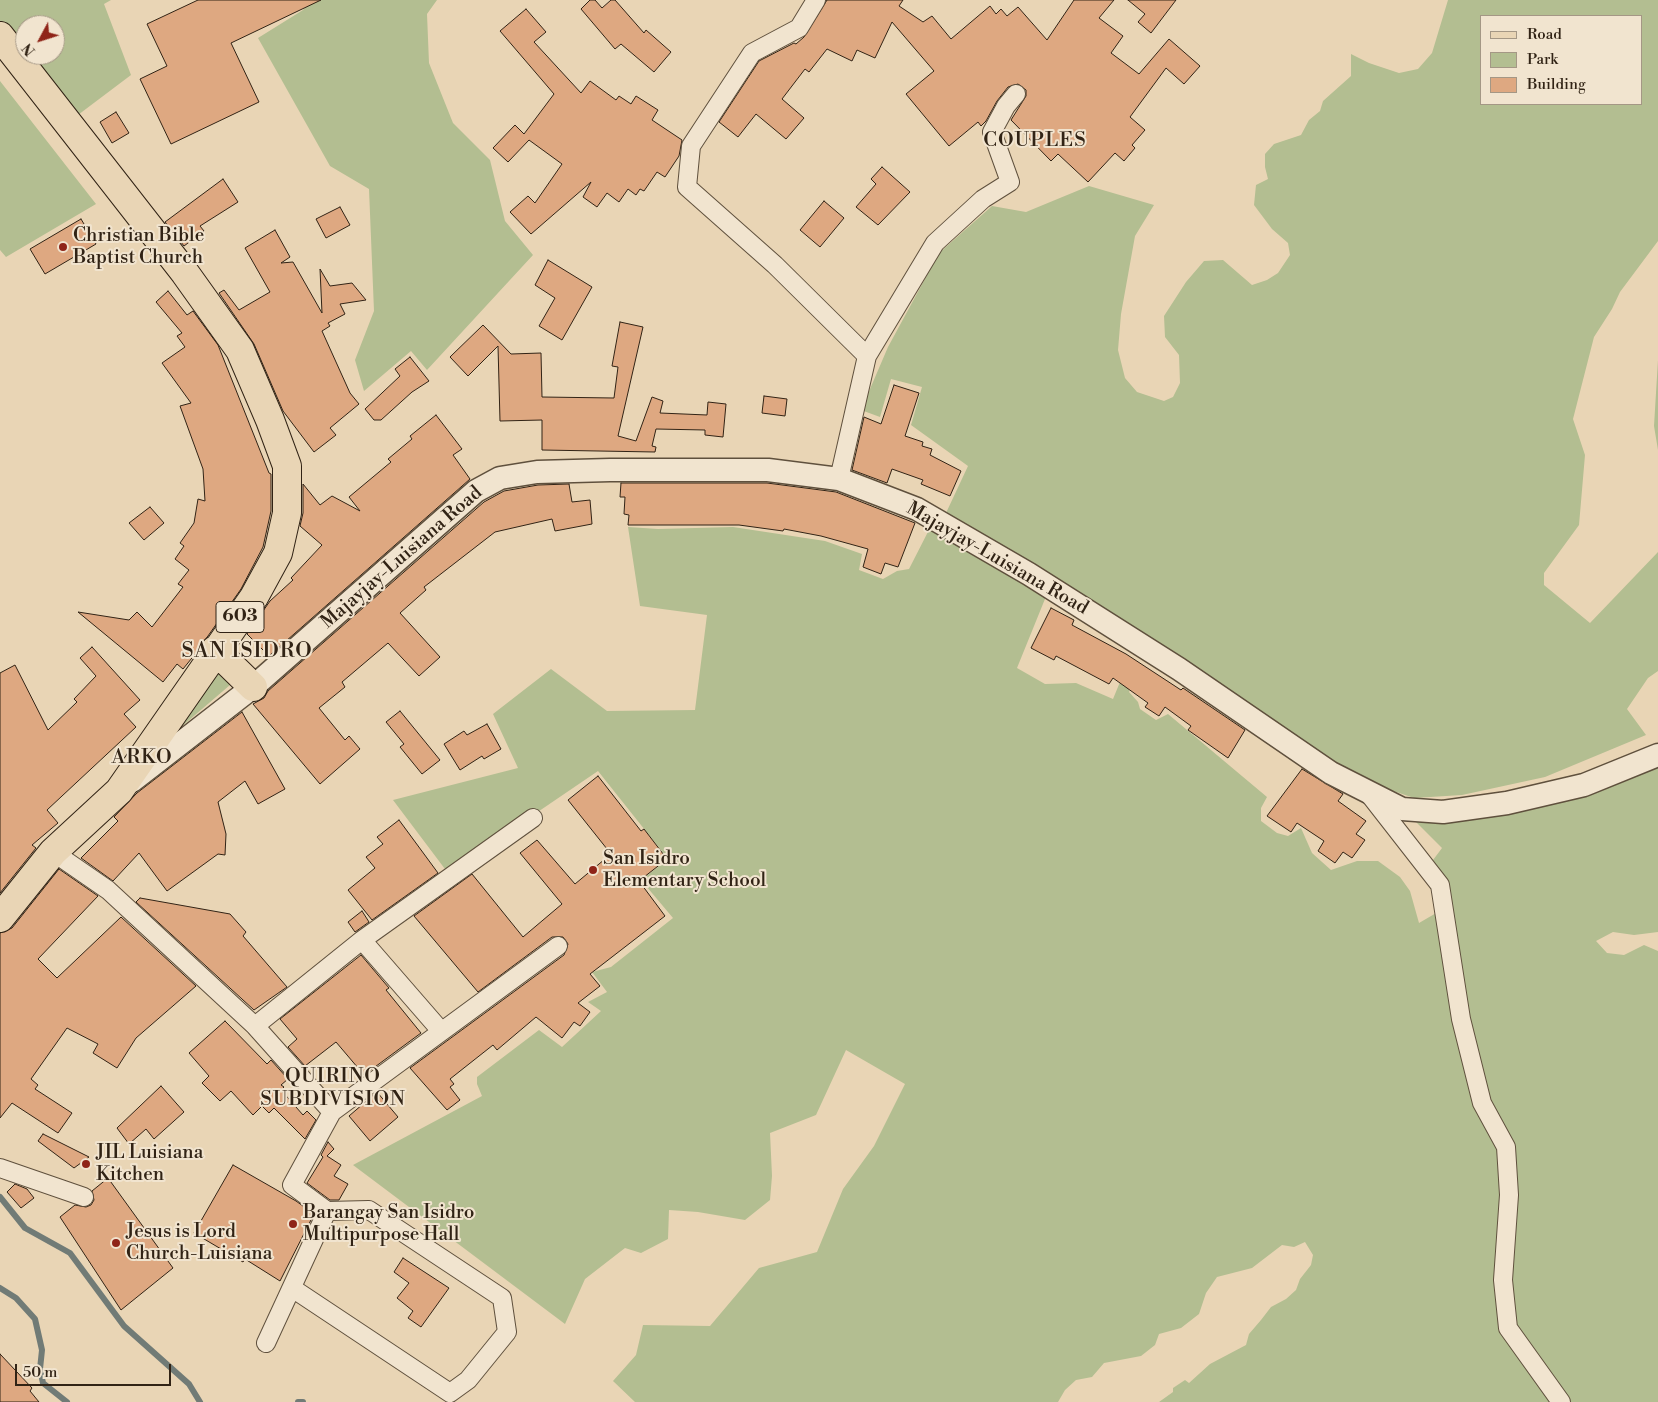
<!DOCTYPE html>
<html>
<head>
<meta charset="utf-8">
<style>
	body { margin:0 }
	#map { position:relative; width:1658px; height:1402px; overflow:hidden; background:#e9d5b5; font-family:"Libre Bodoni",serif }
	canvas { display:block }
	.legend { position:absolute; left:1480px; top:15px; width:162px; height:90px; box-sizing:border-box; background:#f1e4cf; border:1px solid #a49785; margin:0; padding:6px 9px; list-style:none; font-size:15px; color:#312315 }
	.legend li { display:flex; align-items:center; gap:10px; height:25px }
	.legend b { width:25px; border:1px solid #a49785 }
	.north { position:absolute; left:15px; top:15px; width:50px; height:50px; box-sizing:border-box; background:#f1e4cf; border:1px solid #a49785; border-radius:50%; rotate:230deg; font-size:14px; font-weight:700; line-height:20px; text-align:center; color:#312315 }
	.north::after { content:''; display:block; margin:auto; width:18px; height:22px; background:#8f2418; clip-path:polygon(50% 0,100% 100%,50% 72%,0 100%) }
	.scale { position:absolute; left:15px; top:1364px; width:156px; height:22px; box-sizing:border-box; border:2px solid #312315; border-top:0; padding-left:6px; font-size:15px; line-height:18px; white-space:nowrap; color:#312315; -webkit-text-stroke:4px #f1e4cf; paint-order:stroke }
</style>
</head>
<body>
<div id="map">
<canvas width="1658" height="1402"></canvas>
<ul class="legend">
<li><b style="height:6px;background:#e9d5b5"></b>Road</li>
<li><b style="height:14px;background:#b3be91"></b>Park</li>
<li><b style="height:14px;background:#dea881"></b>Building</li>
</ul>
<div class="north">N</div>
<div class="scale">50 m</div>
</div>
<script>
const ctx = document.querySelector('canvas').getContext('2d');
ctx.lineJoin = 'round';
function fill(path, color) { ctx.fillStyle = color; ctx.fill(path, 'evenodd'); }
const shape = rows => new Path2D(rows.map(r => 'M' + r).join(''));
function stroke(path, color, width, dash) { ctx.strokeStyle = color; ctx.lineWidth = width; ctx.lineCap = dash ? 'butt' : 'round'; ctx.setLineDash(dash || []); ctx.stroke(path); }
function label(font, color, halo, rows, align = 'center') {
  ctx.font = font + ' "Libre Bodoni",serif'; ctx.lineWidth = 4; ctx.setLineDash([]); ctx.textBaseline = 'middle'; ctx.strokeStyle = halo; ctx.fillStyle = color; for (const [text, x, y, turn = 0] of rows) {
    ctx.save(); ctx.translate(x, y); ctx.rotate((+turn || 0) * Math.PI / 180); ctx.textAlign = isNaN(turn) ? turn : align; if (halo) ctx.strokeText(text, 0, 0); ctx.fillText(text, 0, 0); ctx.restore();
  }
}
const green = shape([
	[0,0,111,0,104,4,131,75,66,124,0,38],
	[25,25,55,25,55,55,25,55],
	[311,0,437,0,427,14,429,63,453,123,490,160,505,221,533,255,427,370,411,351,364,391,355,360,374,311,369,189,330,166,258,38,303,10],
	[1448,0,1658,0,1658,241,1620,292,1612,309,1594,337,1573,419,1585,455,1579,525,1544,573,1544,585,1590,623,1658,552,1658,671,1648,678,1627,709,1646,735,1545,777,1462,795,1414,798,1358,779,1110,615,946,513,968,466,911,425,922,387,891,379,880,417,861,410,888,347,939,253,992,206,1026,212,1089,186,1154,205,1135,236,1121,314,1118,350,1125,378,1137,392,1164,401,1173,397,1180,383,1179,355,1165,337,1164,316,1186,282,1204,261,1223,260,1252,285,1267,280,1278,273,1290,255,1288,243,1272,229,1254,205,1256,185,1268,179,1265,167,1265,154,1274,144,1301,135,1309,120,1320,111,1323,101,1351,76,1351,54,1369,63,1399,73,1418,69,1432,53],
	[1482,16,1642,16,1642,104,1482,104],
	[0,81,96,204,6,257,0,250],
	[1658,360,1658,450,1654,426],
	[932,524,1047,594,1017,668,1045,684,1076,683,1113,699,1120,682,1131,686,1129,692,1138,702,1140,709,1156,720,1168,714,1267,797,1261,808,1261,821,1277,833,1288,836,1301,828,1312,853,1331,870,1357,861,1378,861,1400,877,1410,891,1419,923,1450,905,1433,860,1442,848,1409,815,1452,815,1658,756,1658,932,1634,935,1613,932,1596,941,1607,953,1624,955,1644,945,1658,951,1658,1402,1159,1402,1173,1392,1173,1388,1185,1380,1189,1383,1210,1364,1246,1345,1249,1334,1261,1320,1271,1307,1286,1299,1296,1290,1300,1279,1311,1265,1313,1255,1305,1242,1294,1247,1282,1245,1252,1268,1217,1277,1206,1293,1199,1314,1181,1328,1159,1334,1155,1345,1141,1356,1104,1363,1092,1377,1076,1380,1065,1390,1058,1402,635,1402,613,1381,636,1355,643,1325,710,1326,759,1268,817,1252,843,1189,874,1146,905,1084,846,1050,816,1115,770,1133,772,1176,770,1200,745,1220,698,1212,669,1210,668,1239,641,1253,625,1248,585,1279,565,1324,353,1165,482,1096,477,1084,477,1077,539,1030,562,1047,601,1011,588,1002,607,992,592,972,611,967,673,918,641,880,668,859,598,771,448,873,393,800,518,768,493,714,551,669,607,711,695,710,707,615,640,606,628,527,658,529,733,527,825,541,862,554,859,570,883,579,897,571,909,569],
	[212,668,230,685,153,751]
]);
const stream = shape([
	[0,1197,25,1228,70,1253,124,1326,189,1384,200,1402],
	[0,1288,16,1298,35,1319,42,1350,40,1369,43,1383,67,1402],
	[298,1402,303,1402]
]);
const building = shape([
	[198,0,321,0,231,43,259,102,171,144,140,79,167,66,147,24,198,0],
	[590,0,595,0,602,8,611,0,615,0,644,33,646,30,671,52,654,72,621,44,615,49,581,9,590,0],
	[827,0,903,0,899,6,923,22,932,16,951,39,990,6,996,14,1001,9,1007,16,1018,7,1047,40,1074,0,1114,0,1099,18,1123,36,1111,53,1139,74,1169,39,1200,66,1184,84,1166,68,1130,117,1145,130,1132,145,1135,148,1124,161,1115,153,1088,182,1058,154,1051,161,1011,120,1026,96,1026,90,1018,84,1008,87,997,101,986,121,981,126,978,122,949,146,906,94,934,71,892,22,875,58,857,50,852,61,827,49,809,72,805,69,782,99,804,118,786,139,756,114,738,137,719,122,759,61,794,43,796,44,804,37,827,0],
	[1128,0,1176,0,1151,33,1138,22,1145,14,1128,0],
	[526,9,546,32,534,42,581,93,590,81,616,100,619,96,631,104,636,96,658,110,652,120,682,140,679,156,665,177,657,172,644,191,640,189,636,195,628,189,619,202,607,193,597,207,583,197,591,182,531,234,510,212,528,196,535,203,562,164,529,140,508,162,493,148,515,125,524,134,554,94,500,31,526,9],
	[116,112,129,133,112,143,100,122,116,112],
	[882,167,910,192,878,225,856,207,876,184,871,179,882,167],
	[223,179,238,202,200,226,204,231,184,246,165,222,223,179],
	[824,201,844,218,820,247,800,230,824,201],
	[340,207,350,225,326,238,316,219,340,207],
	[81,219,96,244,45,274,30,249,81,219],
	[275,230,290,257,281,263,293,262,322,313,320,269,330,286,352,283,366,300,340,304,345,314,328,323,330,326,322,331,350,393,359,404,330,428,336,435,314,452,283,411,254,344,219,293,224,290,239,310,270,292,245,248,275,230],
	[548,260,592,287,562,340,539,326,555,298,535,285,548,260],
	[168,291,187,315,193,311,218,345,269,473,271,474,271,511,263,547,241,589,196,653,183,669,177,664,163,682,78,612,129,620,137,612,152,627,183,587,178,584,189,570,175,559,184,546,180,543,194,523,198,499,205,501,203,469,180,406,191,403,162,363,185,347,177,336,182,333,156,302,168,291],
	[620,322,643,327,618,436,636,441,652,397,663,401,660,413,707,415,708,402,726,404,723,437,705,435,705,430,656,429,652,446,656,447,655,452,542,450,542,420,500,421,498,346,468,376,450,357,483,325,511,354,541,353,542,397,614,398,618,367,612,366,620,322],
	[410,357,429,381,412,392,381,420,374,420,365,409,400,376,395,369,410,357],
	[894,385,919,393,905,436,923,442,922,446,932,449,930,455,961,471,950,496,921,484,923,480,892,469,887,483,852,470,864,417,881,424,894,385],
	[764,396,787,399,785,416,762,413,764,396],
	[436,415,462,449,453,455,470,479,269,656,247,634,270,601,293,580,291,578,322,545,300,526,303,513,303,484,320,505,332,496,360,511,349,497,391,462,388,459,412,439,410,436,436,415],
	[621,483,767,483,836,492,915,523,898,567,885,563,881,574,863,567,868,549,821,536,784,529,783,531,739,525,628,525,629,515,624,514,625,497,620,497,621,483],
	[569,484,572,502,590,500,592,524,555,531,552,519,495,532,424,587,426,590,400,613,440,657,419,676,388,643,342,682,345,687,319,708,345,740,349,736,360,749,320,784,253,704,264,698,268,691,484,502,504,491,538,485,569,484],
	[150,507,164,523,144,540,129,523,150,507],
	[1051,608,1074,620,1072,625,1126,654,1181,690,1183,688,1245,730,1228,758,1188,730,1191,726,1165,707,1159,716,1145,707,1148,703,1113,678,1109,684,1056,656,1054,660,1031,648,1051,608],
	[92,647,140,700,124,714,136,727,47,810,58,823,32,845,36,848,0,893,0,673,15,665,48,730,77,702,74,699,96,676,80,658,92,647],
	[400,711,440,760,422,774,400,747,404,744,386,722,400,711],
	[242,712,285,789,258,804,245,781,218,802,226,834,225,855,218,854,167,891,139,853,113,881,81,858,118,821,114,817,137,793,242,712],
	[487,724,501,749,484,759,482,756,460,770,444,744,464,731,467,735,487,724],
	[1302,769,1343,794,1338,801,1366,821,1356,834,1365,840,1352,858,1343,852,1335,863,1318,851,1324,841,1297,823,1291,832,1267,816,1302,769],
	[598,776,641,831,644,829,667,859,639,881,665,916,590,974,600,986,578,1003,590,1012,580,1026,574,1022,562,1038,536,1017,497,1050,493,1045,450,1079,454,1084,450,1087,460,1100,447,1110,410,1068,564,955,568,944,563,937,552,937,478,992,414,916,472,874,523,937,562,904,520,853,537,840,575,884,611,854,568,800,598,776],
	[399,820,438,873,372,920,348,890,375,868,366,857,383,844,377,837,399,820],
	[59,869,98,896,38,959,57,978,121,917,196,986,136,1038,117,1068,93,1053,98,1044,67,1028,31,1079,38,1085,35,1089,72,1113,58,1133,12,1103,0,1118,0,933,12,928,59,869],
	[140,898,230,914,246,932,243,936,287,987,254,1010,136,902,140,898],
	[362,911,369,922,355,932,348,922,362,911],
	[361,955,389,988,386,990,421,1033,364,1075,336,1042,305,1066,288,1047,297,1039,280,1019,361,955],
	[225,1021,267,1064,271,1060,288,1079,281,1085,284,1087,281,1090,303,1115,307,1111,316,1120,305,1139,274,1108,269,1113,262,1106,253,1115,231,1091,220,1101,202,1083,209,1076,189,1053,225,1021],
	[161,1086,184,1112,154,1139,146,1129,129,1144,117,1128,161,1086],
	[377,1092,398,1117,370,1141,349,1116,377,1092],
	[43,1134,89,1157,74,1168,38,1141,43,1134],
	[328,1142,334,1149,327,1156,341,1165,334,1176,348,1184,339,1200,330,1200,307,1183,323,1157,321,1155,328,1142],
	[233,1165,296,1201,314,1214,280,1281,245,1259,243,1262,194,1233,233,1165],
	[108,1178,173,1268,121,1310,60,1217,75,1205,86,1207,91,1205,94,1200,92,1191,108,1178],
	[15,1184,27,1189,34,1198,21,1208,7,1192,15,1184],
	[403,1258,449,1288,421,1327,408,1318,413,1311,397,1298,409,1283,394,1272,403,1258],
	[0,1354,32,1388,30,1391,39,1402,0,1402,0,1354]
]);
const minor = shape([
	[816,0,799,28,752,53,691,146,687,187,775,265,867,356],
	[839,479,867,356,935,243,983,199,1010,182,992,132,1006,106,1016,94],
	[1369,794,1440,885,1461,1019,1482,1103,1506,1147,1509,1195,1503,1280,1508,1328,1561,1402],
	[53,852,108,890,255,1026,332,1112],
	[362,940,441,1031],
	[255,1026,362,940,533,818],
	[0,1168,84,1197],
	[327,1211,292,1185,332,1112,558,946],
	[266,1343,327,1211,369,1210,502,1298,507,1332,468,1380,450,1393,292,1288]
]);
const tertiary = shape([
	[132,781,253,687,476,491,500,478,537,472,610,470,768,470,839,479,917,509,1029,574,1179,669,1331,773,1402,809,1443,812,1507,803,1584,785,1658,755]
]);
const primary = shape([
	[0,36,185,273,240,350,270,420,287,466,287,513,278,553,254,597,119,791,53,852,0,918],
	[215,650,253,687]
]);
const markers = [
	[63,247,5,"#8f2418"],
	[593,870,5,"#8f2418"],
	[86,1164,5,"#8f2418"],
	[293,1224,5,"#8f2418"],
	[116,1243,5,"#8f2418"]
];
const shields = [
	[240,617,48]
];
const shieldNames = [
	["603",240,617]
];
const poiNames = [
	["Christian Bible",73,236],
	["Baptist Church",73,258],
	["San Isidro",603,859],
	["Elementary School",603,881],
	["JIL Luisiana",96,1153],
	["Kitchen",96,1175],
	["Barangay San Isidro",303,1213],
	["Multipurpose Hall",303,1235],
	["Jesus is Lord",126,1232],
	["Church-Luisiana",126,1254]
];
const streetNames = [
	["Majayjay-Luisiana Road",402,558,-41],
	["Majayjay-Luisiana Road",997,559,30]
];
const neighbourhoodNames = [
	["COUPLES",1035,141],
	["ARKO",142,758],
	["QUIRINO",333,1077],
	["SUBDIVISION",333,1100]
];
const quarterNames = [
	["SAN ISIDRO",247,652]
];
fill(green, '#b3be91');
stroke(stream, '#717b76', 6);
fill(building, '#dea881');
stroke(building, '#312315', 1);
stroke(minor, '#5f503d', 20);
stroke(tertiary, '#5f503d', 25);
stroke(primary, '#312315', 30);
stroke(minor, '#f1e4cf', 18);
stroke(tertiary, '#f1e4cf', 22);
stroke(primary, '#e9d5b5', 28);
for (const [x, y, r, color] of markers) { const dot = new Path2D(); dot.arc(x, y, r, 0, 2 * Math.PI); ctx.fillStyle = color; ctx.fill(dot); stroke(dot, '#f1e4cf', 2); }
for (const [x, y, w] of shields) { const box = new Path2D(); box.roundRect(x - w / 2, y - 15.5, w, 31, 4); ctx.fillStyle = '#f1e4cf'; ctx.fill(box); stroke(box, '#312315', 1); }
label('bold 18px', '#312315', null, shieldNames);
label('19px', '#312315', '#f1e4cf', poiNames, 'left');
label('19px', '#312315', '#f1e4cf', streetNames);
ctx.letterSpacing = '1px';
label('20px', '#312315', '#f1e4cf', neighbourhoodNames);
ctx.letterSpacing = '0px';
ctx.letterSpacing = '1px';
label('21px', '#312315', '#f1e4cf', quarterNames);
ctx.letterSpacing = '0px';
</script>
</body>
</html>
